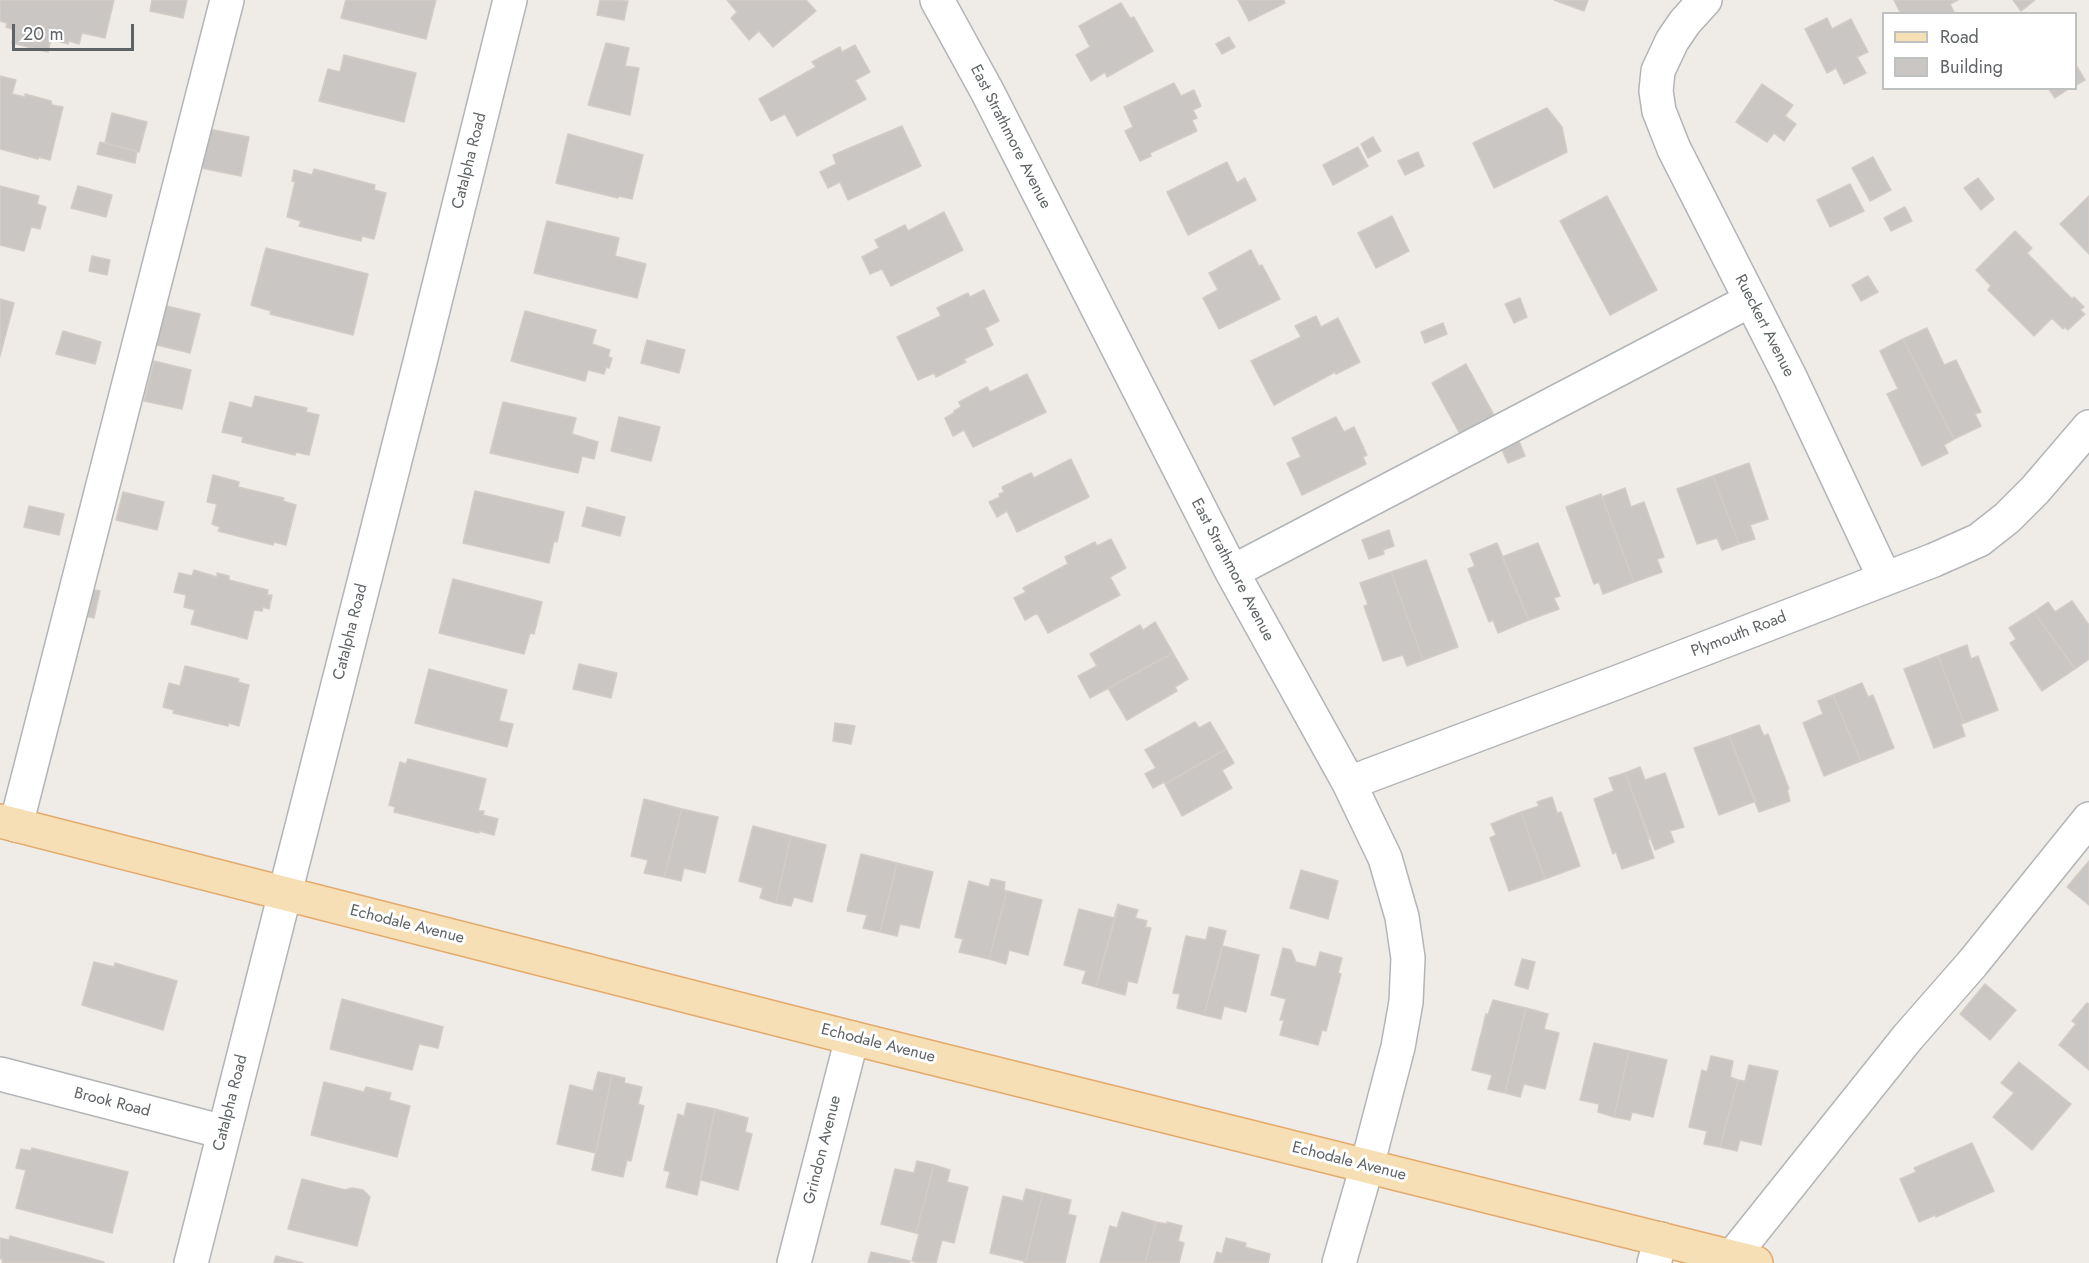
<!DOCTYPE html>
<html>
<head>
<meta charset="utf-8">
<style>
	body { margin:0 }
	#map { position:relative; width:2089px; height:1263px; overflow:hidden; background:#efebe7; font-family:Jost,sans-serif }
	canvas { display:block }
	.legend { position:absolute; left:1882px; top:12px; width:195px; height:78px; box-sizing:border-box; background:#fff; border:2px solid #bfc1c1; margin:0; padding:8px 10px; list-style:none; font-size:18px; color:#5e6365 }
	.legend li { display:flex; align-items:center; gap:12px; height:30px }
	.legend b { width:30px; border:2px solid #bfc1c1 }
	.scale { position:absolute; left:12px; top:24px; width:122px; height:27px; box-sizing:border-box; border:3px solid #5e6365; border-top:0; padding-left:8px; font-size:18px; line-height:21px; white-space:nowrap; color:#5e6365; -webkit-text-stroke:4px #fff; paint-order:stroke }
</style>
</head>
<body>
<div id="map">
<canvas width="2089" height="1263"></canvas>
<ul class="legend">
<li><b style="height:8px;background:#f6dfb4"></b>Road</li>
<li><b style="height:16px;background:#cac6c3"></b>Building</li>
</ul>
<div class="scale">20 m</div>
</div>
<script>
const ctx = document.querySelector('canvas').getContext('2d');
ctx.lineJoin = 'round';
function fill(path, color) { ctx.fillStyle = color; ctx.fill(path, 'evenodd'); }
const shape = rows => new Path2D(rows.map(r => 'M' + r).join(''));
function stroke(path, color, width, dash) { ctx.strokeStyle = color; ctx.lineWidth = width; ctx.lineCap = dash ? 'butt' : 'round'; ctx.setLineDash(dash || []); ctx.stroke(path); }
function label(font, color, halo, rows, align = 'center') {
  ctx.font = font + ' Jost,sans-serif'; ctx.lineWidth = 6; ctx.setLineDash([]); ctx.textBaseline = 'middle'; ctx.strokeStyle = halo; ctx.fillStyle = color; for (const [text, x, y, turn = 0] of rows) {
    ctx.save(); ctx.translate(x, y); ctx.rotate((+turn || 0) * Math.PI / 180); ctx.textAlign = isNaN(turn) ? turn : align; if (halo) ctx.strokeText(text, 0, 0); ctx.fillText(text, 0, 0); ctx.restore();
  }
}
const building = shape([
	[0,0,114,0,105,38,82,33,79,44,69,41,68,44,51,39,48,52,12,43,15,30,6,27,7,23,0,21,0,0],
	[152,0,187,0,183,18,150,11,152,0],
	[346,0,436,0,426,39,341,18,346,0],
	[600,0,628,1,624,20,597,15,600,0],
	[727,0,806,0,816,11,773,47,759,31,749,40,731,18,737,12,727,0],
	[1238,0,1284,0,1285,3,1249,21,1238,0],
	[1554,0,1588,0,1584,11,1554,0],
	[1894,0,1958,0,1950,4,1955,14,1901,14,1894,0],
	[2013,0,2035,0,2021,11,2013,0],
	[1121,3,1130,18,1134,17,1153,51,1107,77,1105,72,1091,81,1076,55,1090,47,1079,26,1121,3],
	[1827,18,1832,29,1851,19,1868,52,1857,57,1866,73,1844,84,1836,68,1827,73,1805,29,1827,18],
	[1229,37,1235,47,1222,54,1216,44,1229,37],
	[606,43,629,48,625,66,639,68,630,115,588,105,606,43],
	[855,45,870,72,855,80,866,99,797,136,785,114,771,121,759,99,816,67,812,62,840,47,842,52,855,45],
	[344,55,416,73,404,122,319,101,328,69,340,72,344,55],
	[2076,65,2085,80,2076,85,2076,65],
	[0,76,16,80,12,94,25,97,25,94,51,101,52,105,63,107,50,160,39,157,38,159,0,149,0,76],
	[1174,83,1181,96,1194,90,1201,106,1193,110,1197,118,1192,120,1197,131,1150,153,1151,156,1140,161,1125,131,1133,127,1124,107,1174,83],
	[1762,84,1793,105,1785,116,1796,124,1784,141,1774,133,1767,142,1736,122,1762,84],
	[2048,88,2070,88,2055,98,2048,88],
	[1547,108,1562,127,1567,152,1494,188,1473,143,1547,108],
	[112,113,147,122,139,152,105,143,112,113],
	[902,126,921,166,848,200,840,182,828,188,820,172,836,164,833,155,902,126],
	[209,129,249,137,241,176,201,168,209,129],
	[568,134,643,155,632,199,619,196,618,198,556,183,568,134],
	[1373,137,1381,151,1368,158,1361,144,1373,137],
	[100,142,137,151,135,163,97,154,100,142],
	[1358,147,1368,166,1333,185,1323,165,1358,147],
	[1418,152,1424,166,1405,175,1398,161,1418,152],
	[1873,157,1891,190,1870,201,1852,168,1873,157],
	[1227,162,1237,183,1245,178,1256,200,1188,235,1167,192,1227,162],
	[314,169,375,185,374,190,386,193,374,239,362,236,361,241,299,226,301,221,287,217,295,182,292,181,294,170,312,175,314,169],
	[1978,178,1994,199,1981,210,1964,188,1978,178],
	[1850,184,1864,211,1830,227,1817,200,1850,184],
	[0,186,39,196,37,204,46,207,40,229,31,227,24,251,0,245,0,186],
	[78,186,112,195,106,217,71,208,78,186],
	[1607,196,1657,290,1610,315,1560,221,1607,196],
	[2089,196,2089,254,2060,224,2089,196],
	[1905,207,1912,221,1891,231,1884,218,1905,207],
	[944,212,963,250,891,286,882,269,870,274,862,257,879,248,875,240,905,225,908,231,944,212],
	[1392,216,1409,251,1376,268,1358,233,1392,216],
	[547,221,619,238,615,256,646,264,637,298,534,273,547,221],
	[2015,231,2032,248,2027,253,2072,299,2074,297,2084,307,2080,310,2085,314,2068,330,2065,327,2063,329,2052,318,2034,336,1988,290,1991,286,1976,270,2015,231],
	[266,248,368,274,353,335,270,314,271,311,251,305,266,248],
	[1251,250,1259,266,1262,265,1280,299,1219,329,1203,298,1218,290,1209,273,1251,250],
	[92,256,110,260,107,275,89,271,92,256],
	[1868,276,1878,292,1861,301,1852,285,1868,276],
	[984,290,999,321,985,328,993,345,964,359,966,362,936,377,934,373,918,380,897,337,941,316,937,308,968,293,970,297,984,290],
	[1520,298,1527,317,1514,323,1505,304,1520,298],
	[0,299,14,303,0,356,0,299],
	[158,304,200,314,190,353,149,343,158,304],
	[525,311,596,330,592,344,610,350,608,357,612,358,609,368,606,367,604,374,588,370,585,381,511,361,525,311],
	[1316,316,1321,327,1338,318,1360,362,1336,374,1335,372,1274,405,1251,361,1301,337,1295,326,1316,316],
	[1443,323,1447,334,1425,343,1421,332,1443,323],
	[1927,328,1944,365,1956,360,1981,412,1975,414,1981,426,1954,439,1903,339,1927,328],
	[63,331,101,342,95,364,56,354,63,331],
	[1903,339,1954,439,1944,445,1948,453,1922,466,1887,394,1898,389,1880,351,1903,339],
	[647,340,685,350,679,373,641,363,647,340],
	[154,361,191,370,182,409,144,401,154,361],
	[1466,364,1494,415,1460,434,1432,383,1466,364],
	[1027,374,1046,412,973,447,964,430,953,436,945,418,954,413,954,411,961,407,959,402,987,387,990,392,1027,374],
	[255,396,307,408,306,412,319,415,309,455,296,452,295,455,242,442,243,437,222,432,230,402,252,408,255,396],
	[503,402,576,418,572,434,598,442,594,459,582,456,578,473,490,453,503,402],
	[619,417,660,427,651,461,611,451,619,417],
	[1336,417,1344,432,1354,427,1367,455,1363,457,1366,464,1302,495,1287,463,1301,457,1292,438,1336,417],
	[1519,441,1525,456,1508,463,1501,448,1519,441],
	[1071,459,1089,497,1017,532,1007,511,997,517,989,502,1000,497,999,494,1004,492,1002,487,1031,473,1034,478,1071,459],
	[1749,463,1768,519,1750,525,1755,539,1739,544,1713,476,1749,463],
	[213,475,239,482,238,487,284,498,283,501,296,505,286,545,274,542,273,545,218,531,220,527,212,524,217,504,207,502,213,475],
	[1713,476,1739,544,1722,550,1717,538,1697,544,1677,489,1713,476],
	[1625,488,1631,507,1644,502,1664,557,1657,559,1662,572,1634,582,1602,497,1625,488],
	[475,491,564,512,557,542,554,541,549,563,463,543,475,491],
	[123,492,164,502,157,530,116,520,123,492],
	[1601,494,1634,582,1603,594,1599,582,1594,584,1566,507,1601,494],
	[29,506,64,514,59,535,24,527,29,506],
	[587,507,625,517,620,536,582,526,587,507],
	[1389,530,1394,546,1383,550,1384,554,1369,559,1362,540,1389,530],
	[1111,539,1126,568,1110,577,1120,595,1048,633,1037,613,1025,620,1014,598,1026,592,1023,588,1068,564,1065,557,1095,542,1097,546,1111,539],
	[1497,543,1529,620,1498,633,1493,620,1489,622,1468,569,1475,566,1470,554,1497,543],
	[1538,543,1560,596,1554,598,1559,609,1529,620,1502,557,1538,543],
	[1426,560,1458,647,1423,660,1391,572,1426,560],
	[194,570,217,577,217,573,229,576,229,580,268,590,267,595,272,595,269,609,263,607,262,611,254,610,247,639,191,624,195,610,184,607,186,595,174,592,179,573,192,576,194,570],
	[1391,572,1423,660,1407,666,1403,655,1383,661,1364,606,1368,605,1360,583,1391,572],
	[453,579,542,602,534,634,530,633,524,654,439,633,453,579],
	[78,586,100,591,94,618,72,613,78,586],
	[2072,601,2089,625,2089,659,2075,669,2034,612,2048,602,2055,612,2072,601],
	[2034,612,2075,669,2042,691,2010,643,2016,639,2009,628,2034,612],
	[1155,622,1173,653,1090,698,1078,676,1097,666,1090,654,1140,625,1143,630,1155,622],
	[1967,645,1971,659,1978,656,1998,710,1964,723,1938,656,1967,645],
	[1173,653,1188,679,1175,687,1177,691,1127,720,1108,688,1173,653],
	[1938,656,1964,723,1961,724,1965,736,1934,748,1904,669,1938,656],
	[579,664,617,673,611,698,573,689,579,664],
	[185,666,239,679,238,682,249,685,239,726,229,723,228,726,173,713,174,710,163,707,169,683,180,686,185,666],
	[429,669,507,690,499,721,513,724,507,747,415,723,429,669],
	[1862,683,1868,697,1873,695,1894,748,1861,761,1833,695,1862,683],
	[1833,695,1861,761,1824,776,1803,723,1823,714,1818,701,1833,695],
	[1195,722,1199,728,1210,722,1226,749,1165,784,1164,782,1153,788,1145,774,1156,768,1145,750,1195,722],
	[835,723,855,726,851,744,833,741,835,723],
	[1759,725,1764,736,1768,734,1789,789,1787,789,1790,801,1759,812,1729,736,1759,725],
	[1729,736,1756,801,1719,815,1694,748,1729,736],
	[1226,749,1234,763,1222,770,1232,788,1182,816,1165,784,1226,749],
	[408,759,486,779,478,811,484,811,483,815,498,819,494,835,479,831,479,833,394,812,395,807,389,805,400,762,406,764,408,759],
	[1640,767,1645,780,1665,773,1684,827,1670,831,1674,842,1655,850,1625,773,1640,767],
	[1625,773,1649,839,1648,840,1654,858,1622,869,1616,852,1613,854,1594,799,1614,791,1609,778,1625,773],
	[1552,797,1557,813,1561,812,1580,866,1545,879,1521,812,1539,806,1537,802,1552,797],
	[644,799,682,809,664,877,644,873,648,860,631,856,644,799],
	[682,809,718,817,705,873,684,868,681,881,664,877,682,809],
	[1521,812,1545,879,1509,891,1490,838,1496,835,1491,824,1521,812],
	[753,826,791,836,776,903,760,898,763,888,739,881,753,826],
	[791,836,826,845,812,902,794,897,791,906,776,903,791,836],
	[861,854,897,863,880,932,863,928,867,915,847,911,861,854],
	[2089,861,2089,905,2067,887,2089,861],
	[897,863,933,872,919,928,900,924,897,936,880,932,897,863],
	[1301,870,1338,881,1328,919,1290,908,1301,870],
	[991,879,1005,882,1004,890,1007,891,989,959,959,952,963,939,955,937,969,881,989,887,991,879],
	[1007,891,1042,900,1028,955,1009,950,1006,964,989,959,1007,891],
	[1118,904,1096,987,1082,983,1086,971,1064,965,1079,909,1114,918,1118,904],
	[1119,905,1138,910,1135,918,1147,921,1145,927,1151,928,1137,983,1128,981,1125,995,1096,987,1119,905],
	[1209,927,1226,931,1204,1015,1177,1008,1180,994,1173,993,1186,936,1206,940,1209,927],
	[1223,946,1259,955,1246,1012,1224,1006,1221,1019,1204,1015,1223,946],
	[1283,948,1291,950,1296,962,1316,967,1320,952,1342,958,1338,973,1341,974,1326,1031,1322,1030,1318,1045,1280,1035,1284,1020,1280,1020,1286,999,1271,995,1283,948],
	[1522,959,1535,962,1528,989,1515,985,1522,959],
	[94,962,114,967,115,963,177,981,163,1030,82,1005,94,962],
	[1985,984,2016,1010,1990,1040,1960,1014,1985,984],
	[342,999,443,1027,438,1048,419,1044,412,1070,330,1049,342,999],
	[1493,1000,1526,1008,1505,1093,1488,1089,1492,1075,1472,1070,1486,1014,1488,1015,1493,1000],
	[2087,1003,2089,1004,2089,1070,2059,1045,2076,1024,2072,1021,2087,1003],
	[1526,1008,1548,1014,1544,1029,1559,1033,1545,1089,1524,1084,1520,1097,1505,1093,1526,1008],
	[1594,1043,1629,1051,1614,1117,1598,1112,1599,1104,1580,1100,1594,1043],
	[1629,1051,1667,1060,1653,1117,1632,1112,1630,1120,1614,1117,1629,1051],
	[1711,1056,1733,1061,1730,1077,1738,1080,1720,1147,1704,1144,1707,1131,1689,1127,1702,1070,1707,1072,1711,1056],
	[2019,1062,2071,1104,2032,1150,1993,1117,2014,1093,2001,1083,2019,1062],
	[1749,1065,1778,1071,1761,1145,1740,1140,1737,1151,1720,1147,1738,1080,1745,1081,1749,1065],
	[598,1072,612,1075,596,1153,557,1144,570,1085,593,1091,598,1072],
	[612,1075,625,1078,624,1083,642,1087,638,1104,644,1106,631,1161,627,1160,623,1177,592,1170,612,1075],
	[324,1082,364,1092,366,1087,391,1093,389,1100,410,1106,397,1157,311,1135,324,1082],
	[687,1103,715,1109,697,1195,666,1187,670,1172,664,1170,678,1114,684,1116,687,1103],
	[715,1109,748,1118,745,1132,752,1134,738,1190,701,1180,715,1109],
	[1972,1143,1994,1191,1936,1217,1935,1215,1919,1222,1900,1179,1916,1172,1914,1168,1972,1143],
	[32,1148,128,1172,112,1233,16,1208,26,1170,16,1168,21,1149,31,1151,32,1148],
	[917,1161,934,1165,916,1233,881,1224,895,1169,914,1173,917,1161],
	[934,1165,950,1170,947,1182,968,1187,954,1243,942,1240,936,1263,919,1263,912,1261,919,1234,916,1233,934,1165],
	[302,1179,345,1190,352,1188,363,1190,370,1197,357,1246,288,1229,302,1179],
	[1026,1189,1043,1193,1025,1263,1024,1263,1024,1261,990,1253,1003,1196,1023,1201,1026,1189],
	[1043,1193,1071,1200,1068,1214,1076,1216,1065,1263,1025,1263,1043,1193],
	[1122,1212,1156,1222,1145,1263,1100,1263,1110,1226,1117,1228,1122,1212],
	[1156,1222,1167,1224,1167,1222,1182,1226,1178,1241,1184,1243,1179,1263,1145,1263,1156,1222],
	[10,1236,104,1262,104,1263,2,1263,3,1259,0,1259,0,1238,9,1240,10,1236],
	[1226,1238,1246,1243,1245,1247,1270,1254,1268,1263,1214,1263,1217,1252,1222,1254,1226,1238],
	[871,1252,910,1261,909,1263,868,1263,871,1252],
	[276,1256,303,1263,274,1263,276,1256]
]);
const minor = shape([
	[937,0,987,91,1232,572,1349,783,1385,858,1402,917,1408,958,1406,1002,1398,1047,1367,1166,1339,1263],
	[1705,0,1685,22,1672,41,1658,71,1656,91,1659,111,1674,149,1790,377,1885,579],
	[1232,572,1751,300],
	[1349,783,1618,682,1934,560,1979,540,2007,518,2035,490,2089,427],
	[16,825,227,0],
	[0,1074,224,1132],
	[1732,1257,1908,1037,1972,964,2089,819],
	[191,1263,420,362,510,0],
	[794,1263,852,1038],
	[1654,1263,1661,1239]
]);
const major = shape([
	[0,821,852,1038,1756,1263]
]);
const streetNames = [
	["East Strathmore Avenue",1010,137,63],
	["Catalpha Road",470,161,-76],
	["Rueckert Avenue",1764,326,63],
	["East Strathmore Avenue",1232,570,62],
	["Catalpha Road",351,632,-76],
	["Plymouth Road",1739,635,-21],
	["Echodale Avenue",407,925,14],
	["Echodale Avenue",878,1044,14],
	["Brook Road",112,1103,14],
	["Catalpha Road",231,1103,-76],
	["Grindon Avenue",823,1150,-76],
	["Echodale Avenue",1349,1162,14]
];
fill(building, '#cac6c3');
stroke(building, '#d3ccc6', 1.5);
stroke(minor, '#b2b5b7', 36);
stroke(major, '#e2ab6d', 36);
stroke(minor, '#fff', 33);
stroke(major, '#f6dfb4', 33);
label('16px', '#5e6365', '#fff', streetNames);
</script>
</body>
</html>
